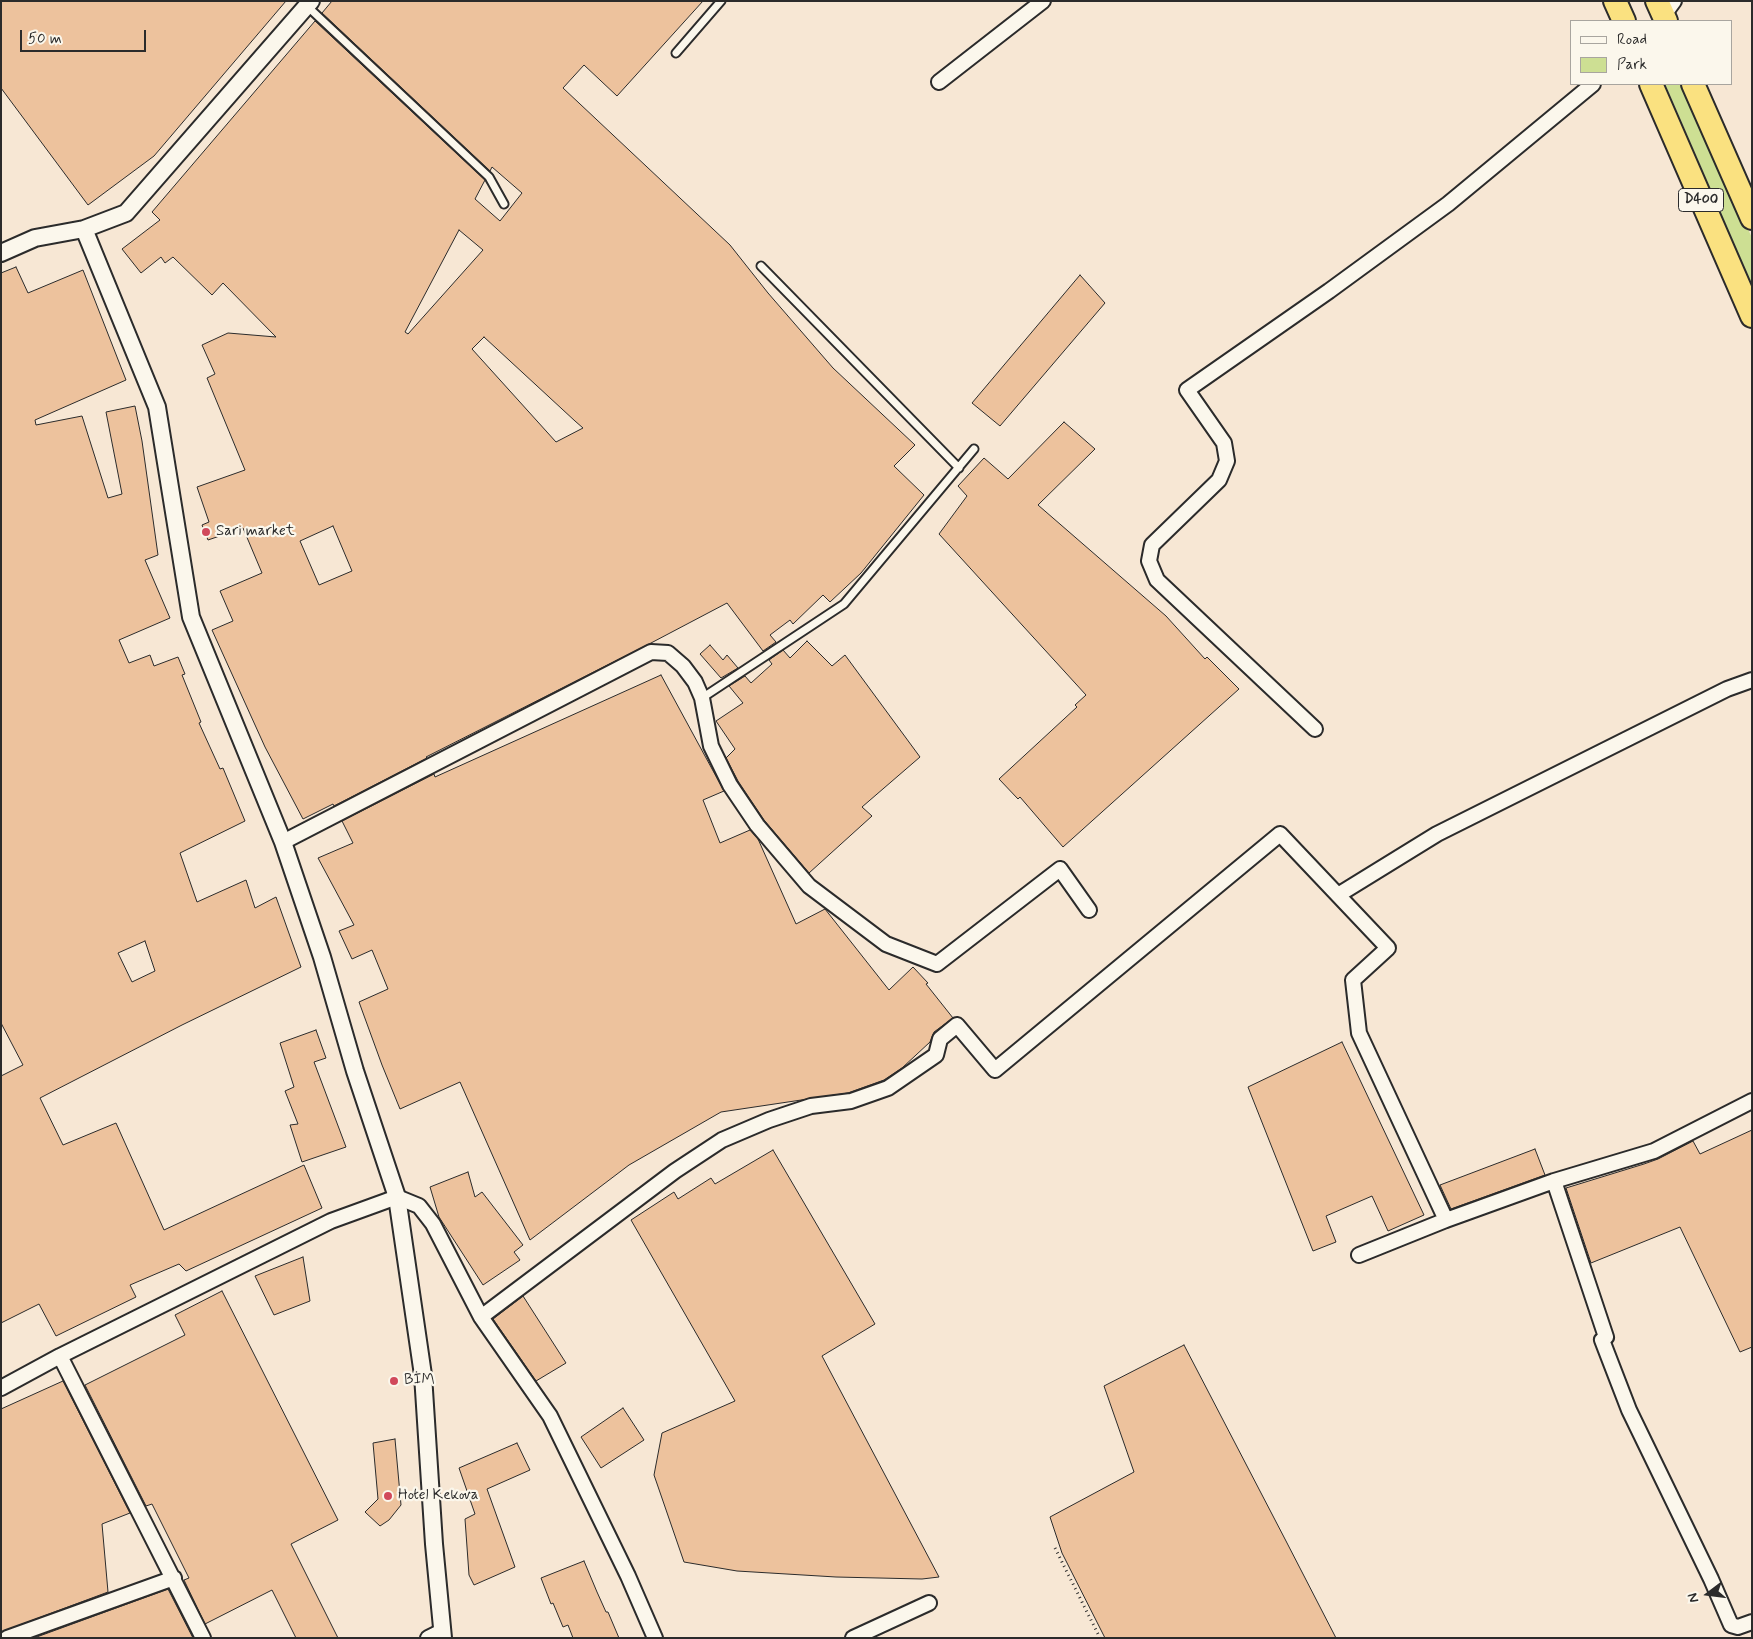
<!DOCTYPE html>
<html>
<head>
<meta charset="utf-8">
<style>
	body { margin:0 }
	#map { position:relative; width:1753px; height:1639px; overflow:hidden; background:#f7e7d4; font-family:Mynerve,sans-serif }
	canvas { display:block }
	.frame { position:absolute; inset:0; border:2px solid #2b2b2b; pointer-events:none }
	.legend { position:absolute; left:1570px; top:20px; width:162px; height:65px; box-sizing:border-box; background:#fbf7ec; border:1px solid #a8a59f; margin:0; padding:6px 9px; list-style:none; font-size:15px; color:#2b2b2b }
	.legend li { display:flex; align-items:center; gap:10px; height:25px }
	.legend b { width:25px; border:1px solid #a8a59f }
	.north { position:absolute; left:1683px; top:1569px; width:50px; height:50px; -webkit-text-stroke:4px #fbf7ec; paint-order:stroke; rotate:255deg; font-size:14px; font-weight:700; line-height:20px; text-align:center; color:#2b2b2b }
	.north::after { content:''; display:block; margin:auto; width:18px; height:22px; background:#2b2b2b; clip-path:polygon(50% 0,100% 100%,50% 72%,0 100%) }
	.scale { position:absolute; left:20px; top:30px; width:126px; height:22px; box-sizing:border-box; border:2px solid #2b2b2b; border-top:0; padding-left:6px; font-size:15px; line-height:18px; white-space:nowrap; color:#2b2b2b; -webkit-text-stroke:4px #fbf7ec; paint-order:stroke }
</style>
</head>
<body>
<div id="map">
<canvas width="1753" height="1639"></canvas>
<div class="frame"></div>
<ul class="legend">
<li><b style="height:6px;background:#fbf7ec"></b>Road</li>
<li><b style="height:14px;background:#cddf93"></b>Park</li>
</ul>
<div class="north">N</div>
<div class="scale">50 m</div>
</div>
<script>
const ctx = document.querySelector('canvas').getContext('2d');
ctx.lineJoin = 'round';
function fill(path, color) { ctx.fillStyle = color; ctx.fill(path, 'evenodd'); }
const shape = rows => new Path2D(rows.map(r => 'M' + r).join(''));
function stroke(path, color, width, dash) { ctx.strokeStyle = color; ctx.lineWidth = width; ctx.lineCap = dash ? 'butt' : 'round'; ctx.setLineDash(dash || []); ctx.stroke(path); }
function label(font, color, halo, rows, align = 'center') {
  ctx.font = font + ' Mynerve,sans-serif'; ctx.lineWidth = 4.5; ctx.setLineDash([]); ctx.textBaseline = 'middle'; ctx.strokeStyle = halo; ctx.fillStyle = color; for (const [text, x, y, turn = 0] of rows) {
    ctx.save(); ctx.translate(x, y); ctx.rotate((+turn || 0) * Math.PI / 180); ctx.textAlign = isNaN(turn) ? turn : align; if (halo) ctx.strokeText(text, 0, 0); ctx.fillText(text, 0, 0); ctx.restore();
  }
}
const green = shape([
	[1665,84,1684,84,1752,238,1752,285]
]);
const building = shape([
	[1,1,286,1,154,156,88,205,1,88,1,1],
	[332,1,703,1,617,96,584,65,563,88,730,245,768,293,833,368,915,445,894,466,924,495,861,573,830,602,823,595,793,624,790,620,770,635,776,642,763,651,727,603,651,643,426,757,427,758,334,806,333,804,303,819,265,747,212,630,233,621,220,591,262,573,243,528,208,540,202,525,209,522,197,487,245,470,207,378,215,374,202,345,228,333,276,337,223,283,212,295,173,257,165,263,161,257,141,273,122,249,160,220,152,212,315,21,485,180,475,199,500,221,522,193,492,167,490,171,322,13,332,1],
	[459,230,483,250,408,334,405,332,459,230],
	[484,337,575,421,583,428,556,442,472,349,484,337],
	[333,526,352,571,319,585,300,541,333,526],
	[16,267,28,293,83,270,126,380,35,420,36,425,82,416,108,498,122,494,106,412,135,406,142,441,158,555,145,560,170,618,119,640,129,663,150,655,154,666,178,657,185,674,182,675,201,722,199,723,220,769,223,768,245,821,180,853,197,902,246,880,255,908,276,897,301,967,182,1025,40,1098,63,1145,116,1123,164,1230,304,1165,322,1208,186,1271,179,1264,130,1285,136,1297,56,1336,39,1304,1,1323,1,1076,23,1065,1,1023,1,273,16,267],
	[145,941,155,971,132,982,118,953,145,941],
	[1080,275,1105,303,1000,426,972,403,1080,275],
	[1064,422,1095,449,1038,505,1166,616,1205,659,1207,657,1239,689,1063,847,1020,797,1018,799,999,779,1077,707,1075,705,1086,695,939,534,967,496,958,486,984,458,1008,479,1064,422],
	[807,641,832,666,845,655,920,757,862,807,872,816,809,873,764,820,738,781,726,758,735,749,716,721,743,703,729,686,745,676,751,683,772,664,769,660,783,650,790,658,807,641],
	[710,645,723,660,727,655,738,668,721,678,700,654,710,645],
	[661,675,724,791,703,800,720,843,750,830,758,839,796,924,825,909,889,990,913,967,928,983,926,984,953,1018,934,1032,930,1042,902,1068,884,1080,848,1093,721,1112,629,1165,530,1240,460,1082,400,1109,382,1065,359,1002,388,989,372,950,352,959,339,931,354,925,318,858,353,843,342,821,434,774,435,777,661,675],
	[316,1030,326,1058,314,1062,346,1147,302,1162,290,1125,298,1124,285,1091,294,1087,280,1043,316,1030],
	[1342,1042,1424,1215,1388,1231,1372,1196,1326,1216,1336,1242,1313,1251,1248,1087,1342,1042],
	[1752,1130,1752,1347,1740,1352,1680,1227,1591,1263,1566,1188,1644,1164,1658,1159,1693,1141,1700,1154,1752,1130],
	[1535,1149,1545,1175,1451,1209,1440,1185,1535,1149],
	[773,1150,875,1324,822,1356,939,1577,922,1579,836,1577,737,1571,684,1562,654,1475,662,1433,735,1401,631,1220,674,1192,678,1199,711,1178,715,1184,773,1150],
	[468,1172,475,1197,482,1192,523,1245,514,1252,520,1260,483,1285,439,1217,430,1187,468,1172],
	[303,1257,310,1301,274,1315,255,1276,303,1257],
	[222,1291,338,1520,291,1544,338,1638,296,1638,272,1590,205,1624,184,1580,189,1578,152,1504,146,1506,85,1385,185,1335,175,1315,222,1291],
	[523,1296,566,1363,536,1381,493,1319,523,1296],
	[1184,1345,1286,1541,1336,1638,1105,1638,1062,1553,1050,1517,1134,1472,1104,1386,1184,1345],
	[63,1381,130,1513,102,1524,108,1592,1,1632,1,1409,63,1381],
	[623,1408,644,1440,601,1468,581,1437,623,1408],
	[395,1439,401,1505,389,1520,380,1526,365,1512,378,1499,373,1443,395,1439],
	[517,1443,530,1470,487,1489,515,1567,474,1585,469,1575,465,1519,475,1514,459,1468,517,1443],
	[584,1561,597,1592,606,1612,608,1612,619,1638,573,1638,568,1625,563,1627,553,1603,551,1604,541,1578,584,1561],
	[168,1589,193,1638,34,1638,168,1589]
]);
const path = shape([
	[1055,1548,1100,1638]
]);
const service = shape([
	[307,6,489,177,504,204],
	[676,53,721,1],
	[761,266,959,468],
	[702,698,844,604,974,449]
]);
const minor = shape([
	[1663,16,1674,1],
	[939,82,1043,1],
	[1315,729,1157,580,1149,561,1152,545,1219,480,1227,461,1224,443,1187,390,1329,291,1448,204,1593,84],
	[283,842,651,652,668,653,683,666,695,682,702,698,711,746,730,785,757,825,809,886,886,944,937,964,1060,869,1089,910],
	[1338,895,1437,834,1727,689,1752,680],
	[1554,1181,1606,1337,1602,1340,1629,1410,1711,1579,1731,1625,1738,1627,1752,1622],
	[1359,1255,1446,1220,1554,1181,1654,1151,1752,1101],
	[481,1317,675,1171,722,1140,769,1120,811,1106,851,1101,888,1088,936,1055,940,1039,957,1025,995,1070,1280,834,1388,948,1353,980,1359,1033,1446,1220],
	[60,1356,203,1638],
	[1,1388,60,1356,331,1221,397,1197,419,1206,433,1224,481,1317,550,1416,628,1576,655,1638],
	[7,1638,174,1578],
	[428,1638,442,1631],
	[853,1638,929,1603]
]);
const tertiary = shape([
	[84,229,157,407,191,617,283,842,322,957,355,1071,397,1197,423,1375,434,1544,443,1638],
	[1,253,35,238,84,229,126,213,311,1]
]);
const trunk = shape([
	[1615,1,1624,21],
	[1657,1,1666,21],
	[1651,84,1752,316],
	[1693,84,1752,218]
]);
const markers = [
	[206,532,5,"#d1495b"],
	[394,1381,5,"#d1495b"],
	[388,1496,5,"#d1495b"]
];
const shields = [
	[1701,200,45]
];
const shieldNames = [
	["D400",1701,200]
];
const poiNames = [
	["Sari market",216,532],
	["BİM",404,1381],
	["Hotel Kekova",398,1496]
];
fill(green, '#cddf93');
fill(building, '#edc29d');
stroke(building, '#2b2b2b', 1);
stroke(service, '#2b2b2b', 11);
stroke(minor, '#2b2b2b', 18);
stroke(tertiary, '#2b2b2b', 20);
stroke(trunk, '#2b2b2b', 26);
stroke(path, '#2b2b2b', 3, [1, 4]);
stroke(service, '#fbf7ec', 7);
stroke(minor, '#fbf7ec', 14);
stroke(tertiary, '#fbf7ec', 16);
stroke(trunk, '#fae180', 22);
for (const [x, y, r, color] of markers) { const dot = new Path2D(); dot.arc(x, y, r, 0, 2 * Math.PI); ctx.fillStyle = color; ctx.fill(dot); stroke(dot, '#fbf7ec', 2); }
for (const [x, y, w] of shields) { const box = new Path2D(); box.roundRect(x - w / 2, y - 11.5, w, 23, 4); ctx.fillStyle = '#fbf7ec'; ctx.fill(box); stroke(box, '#2b2b2b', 1); }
label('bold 14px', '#2b2b2b', null, shieldNames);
label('15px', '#2b2b2b', '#fbf7ec', poiNames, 'left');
</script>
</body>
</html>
